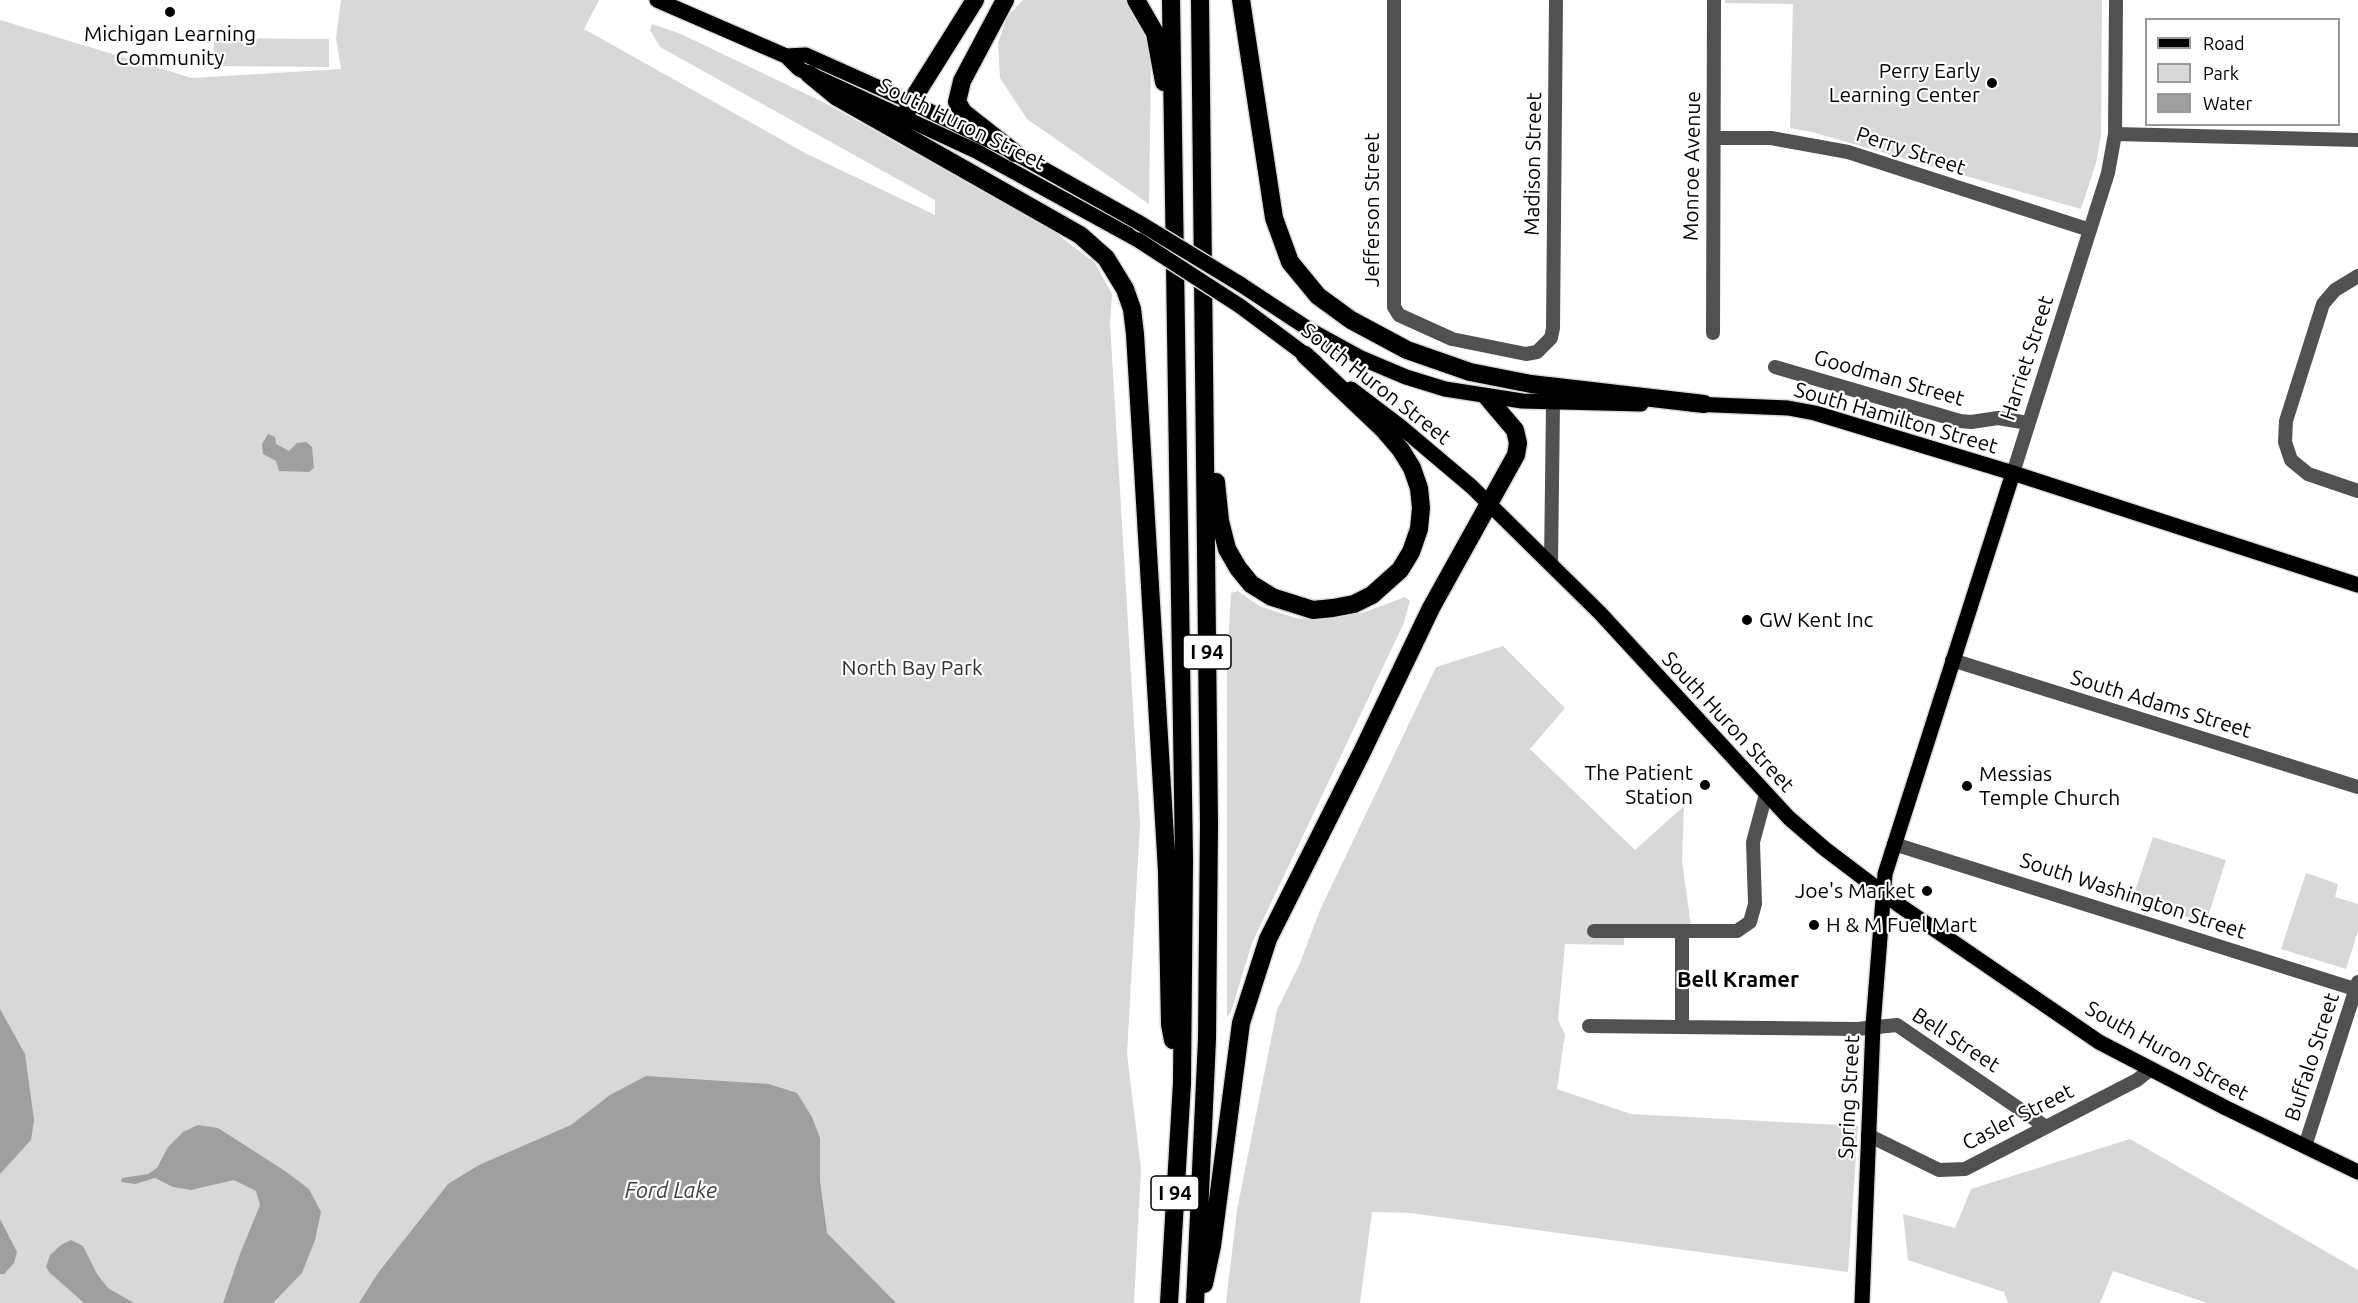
<!DOCTYPE html>
<html>
<head>
<meta charset="utf-8">
<style>
	body { margin:0 }
	#map { position:relative; width:2358px; height:1303px; overflow:hidden; background:#fff; font-family:Ubuntu,sans-serif }
	canvas { display:block }
	.legend { position:absolute; left:2145px; top:18px; width:195px; height:108px; box-sizing:border-box; background:#fff; border:2px solid #999; margin:0; padding:8px 10px; list-style:none; font-size:18px; color:#000 }
	.legend li { display:flex; align-items:center; gap:12px; height:30px }
	.legend b { width:30px; border:2px solid #999 }
</style>
</head>
<body>
<div id="map">
<canvas width="2358" height="1303"></canvas>
<ul class="legend">
<li><b style="height:8px;background:#000"></b>Road</li>
<li><b style="height:16px;background:#d8d8d8"></b>Park</li>
<li><b style="height:16px;background:#9f9f9f"></b>Water</li>
</ul>
</div>
<script>
const ctx = document.querySelector('canvas').getContext('2d');
ctx.lineJoin = 'round';
function fill(path, color) { ctx.fillStyle = color; ctx.fill(path, 'evenodd'); }
const shape = rows => new Path2D(rows.map(r => 'M' + r).join(''));
function stroke(path, color, width, dash) { ctx.strokeStyle = color; ctx.lineWidth = width; ctx.lineCap = dash ? 'butt' : 'round'; ctx.setLineDash(dash || []); ctx.stroke(path); }
function label(font, color, halo, rows, align = 'center') {
  ctx.font = font + ' Ubuntu,sans-serif'; ctx.lineWidth = 4.5; ctx.setLineDash([]); ctx.textBaseline = 'middle'; ctx.strokeStyle = halo; ctx.fillStyle = color; for (const [text, x, y, turn = 0] of rows) {
    ctx.save(); ctx.translate(x, y); ctx.rotate((+turn || 0) * Math.PI / 180); ctx.textAlign = isNaN(turn) ? turn : align; if (halo) ctx.strokeText(text, 0, 0); ctx.fillText(text, 0, 0); ctx.restore();
  }
}
const green = shape([
	[341,0,599,0,584,29,807,154,935,215,935,200,660,47,650,30,652,24,681,34,825,103,1053,231,1095,263,1112,294,1110,323,1140,824,1127,1054,1141,1169,1134,1303,0,1303,0,20,192,78,341,69,336,38],
	[1023,0,1126,0,1142,24,1151,62,1149,204,1027,119,1000,78,998,43,1007,17],
	[1725,0,2102,0,2101,135,2096,163,2081,209,1812,132,1790,128,1793,4,1725,3],
	[214,38,329,39,329,67,213,66],
	[1238,591,1259,606,1296,618,1319,620,1362,613,1405,597,1410,601,1403,625,1252,943,1231,1012,1227,1017,1227,661,1231,593],
	[1503,646,1565,708,1530,749,1635,850,1684,806,1682,861,1691,926,1624,926,1624,945,1565,944,1558,1020,1565,1034,1557,1089,1631,1114,1858,1126,1848,1272,1410,1213,1372,1212,1360,1303,1226,1303,1237,1210,1277,1010,1300,963,1320,910,1436,667],
	[2153,837,2226,860,2206,923,2132,900],
	[2306,873,2338,884,2335,897,2358,904,2358,931,2346,969,2281,949],
	[2130,1139,2358,1270,2358,1303,2207,1303,2113,1271,2100,1303,2008,1303,2004,1292,1908,1260,1903,1214,1955,1228,1971,1189]
]);
const water = shape([
	[268,434,275,437,276,444,289,451,297,443,306,442,312,447,314,468,309,472,279,471,276,461,263,454,262,444],
	[0,1009,25,1054,34,1120,31,1140,0,1174],
	[646,1076,769,1084,797,1093,812,1117,820,1138,820,1181,827,1233,896,1303,359,1303,378,1273,448,1184,479,1165,571,1125,610,1095],
	[198,1125,218,1128,285,1171,309,1189,321,1212,315,1240,302,1273,273,1303,223,1303,240,1254,260,1205,256,1191,234,1180,191,1190,173,1187,155,1178,135,1184,121,1182,122,1178,148,1174,157,1168,168,1147,183,1132],
	[0,1219,17,1252,14,1263,4,1274,0,1274],
	[71,1240,83,1246,97,1274,108,1288,134,1303,84,1303,50,1273,46,1267,50,1255,61,1245]
]);
const minor = shape([
	[1394,0,1394,307,1399,315,1452,339,1526,354,1537,352,1551,338,1553,328,1556,0],
	[2115,134,2358,140],
	[1714,138,1771,138,1848,152,2090,230],
	[2358,276,2335,290,2323,304,2286,421,2285,442,2291,460,2308,474,2358,491],
	[1713,333,1714,0],
	[1775,367,1960,421,1971,422,1998,418,2028,423],
	[2013,473,2108,173,2115,134,2116,0],
	[1551,564,1553,403],
	[1952,660,2358,787],
	[1894,844,2358,990],
	[1594,931,1737,931,1750,922,1755,904,1753,842,1766,794],
	[1589,1026,1857,1029,1897,1025,2046,1127],
	[1682,1027,1682,931],
	[1868,1135,1939,1170,1965,1169,2137,1080,2151,1069],
	[2305,1146,2358,982]
]);
const major = shape([
	[657,0,786,56,799,69,976,151,1138,240],
	[786,56,806,55,911,102,1015,153,1138,222],
	[1240,284,1310,330,1361,358,1406,377,1445,389,1522,401,1641,404],
	[1240,306,1315,362],
	[1351,389,1401,427,1472,487,1600,613,1789,818,1825,849,1899,905,2099,1042,2226,1108,2358,1172],
	[1692,404,1788,408,1815,413,2013,473,2358,585],
	[1862,1303,1873,1026,1885,874,2013,473]
]);
const highway = shape([
	[1005,0,962,81,957,102,963,112,1015,153],
	[1136,0,1155,33,1164,82],
	[1241,0,1274,218,1290,262,1318,296,1351,320,1407,350,1470,372,1531,384,1704,404],
	[809,74,837,97,1080,235,1106,258,1125,289,1132,309,1135,334,1167,871,1170,1024,1173,1040],
	[904,118,911,102,975,0],
	[1216,482,1220,521,1227,549,1238,568,1251,584,1272,597,1313,610,1333,608,1354,604,1372,595,1400,570,1411,552,1419,529,1421,508,1419,488,1412,468,1401,450,1383,429,1305,355],
	[1204,1284,1212,1246,1241,1023,1268,939,1362,752,1431,608,1516,455,1518,443,1515,430,1487,397],
	[1169,1303,1182,1083,1184,859,1171,0],
	[1195,1303,1207,1039,1209,824,1200,0]
]);
const majorBridge = shape([
	[1138,222,1240,284],
	[1138,240,1240,306]
]);
const markers = [
	[170,12,6,"#000"],
	[1992,83,6,"#000"],
	[1747,620,6,"#000"],
	[1705,785,6,"#000"],
	[1967,786,6,"#000"],
	[1927,891,6,"#000"],
	[1814,925,6,"#000"]
];
const shields = [
	[1207,652,48],
	[1175,1193,48]
];
const shieldNames = [
	["I 94",1207,652],
	["I 94",1175,1193]
];
const poiNames = [
	["Michigan Learning",170,34,"center"],
	["Community",170,58,"center"],
	["Perry Early",1980,71],
	["Learning Center",1980,95],
	["GW Kent Inc",1759,620,"left"],
	["The Patient",1693,773],
	["Station",1693,797],
	["Messias",1979,774,"left"],
	["Temple Church",1979,798,"left"],
	["Joe's Market",1915,891],
	["H & M Fuel Mart",1826,925,"left"]
];
const streetNames = [
	["South Huron Street",962,124,26],
	["Perry Street",1911,151,18],
	["Madison Street",1533,164,-89],
	["Monroe Avenue",1692,166,-89],
	["Jefferson Street",1372,210,-90],
	["Harriet Street",2027,358,-72],
	["Goodman Street",1889,378,16],
	["South Huron Street",1376,384,38],
	["South Hamilton Street",1896,418,16],
	["South Adams Street",2161,704,17],
	["South Huron Street",1728,722,47],
	["South Washington Street",2133,896,18],
	["Bell Street",1956,1040,33],
	["South Huron Street",2167,1051,29],
	["Buffalo Street",2312,1057,-72],
	["Spring Street",1849,1097,-87],
	["Casler Street",2018,1117,-27]
];
const parkNames = [
	["North Bay Park",912,668]
];
const neighbourhoodNames = [
	["Bell Kramer",1738,980]
];
const waterNames = [
	["Ford Lake",671,1191]
];
fill(green, '#d8d8d8');
fill(water, '#9f9f9f');
stroke(major, '#dbdbdb', 18);
stroke(highway, '#dbdbdb', 21);
stroke(minor, '#515151', 14);
stroke(major, '#000', 15);
stroke(highway, '#000', 18);
stroke(majorBridge, '#dbdbdb', 18, []);
stroke(majorBridge, '#000', 15);
for (const [x, y, r, color] of markers) { const dot = new Path2D(); dot.arc(x, y, r, 0, 2 * Math.PI); ctx.fillStyle = color; ctx.fill(dot); stroke(dot, '#fff', 2); }
for (const [x, y, w] of shields) { const box = new Path2D(); box.roundRect(x - w / 2, y - 17, w, 34, 4.5); ctx.fillStyle = '#fff'; ctx.fill(box); stroke(box, '#000', 1.5); }
label('bold 20px', '#000', null, shieldNames);
label('21px', '#000', '#fff', poiNames, 'right');
label('21px', '#000', '#fff', streetNames);
label('21px', '#2f2f2f', '#fff', parkNames);
label('bold 22px', '#000', '#fff', neighbourhoodNames);
label('italic 22px', '#404040', '#fff', waterNames);
</script>
</body>
</html>
